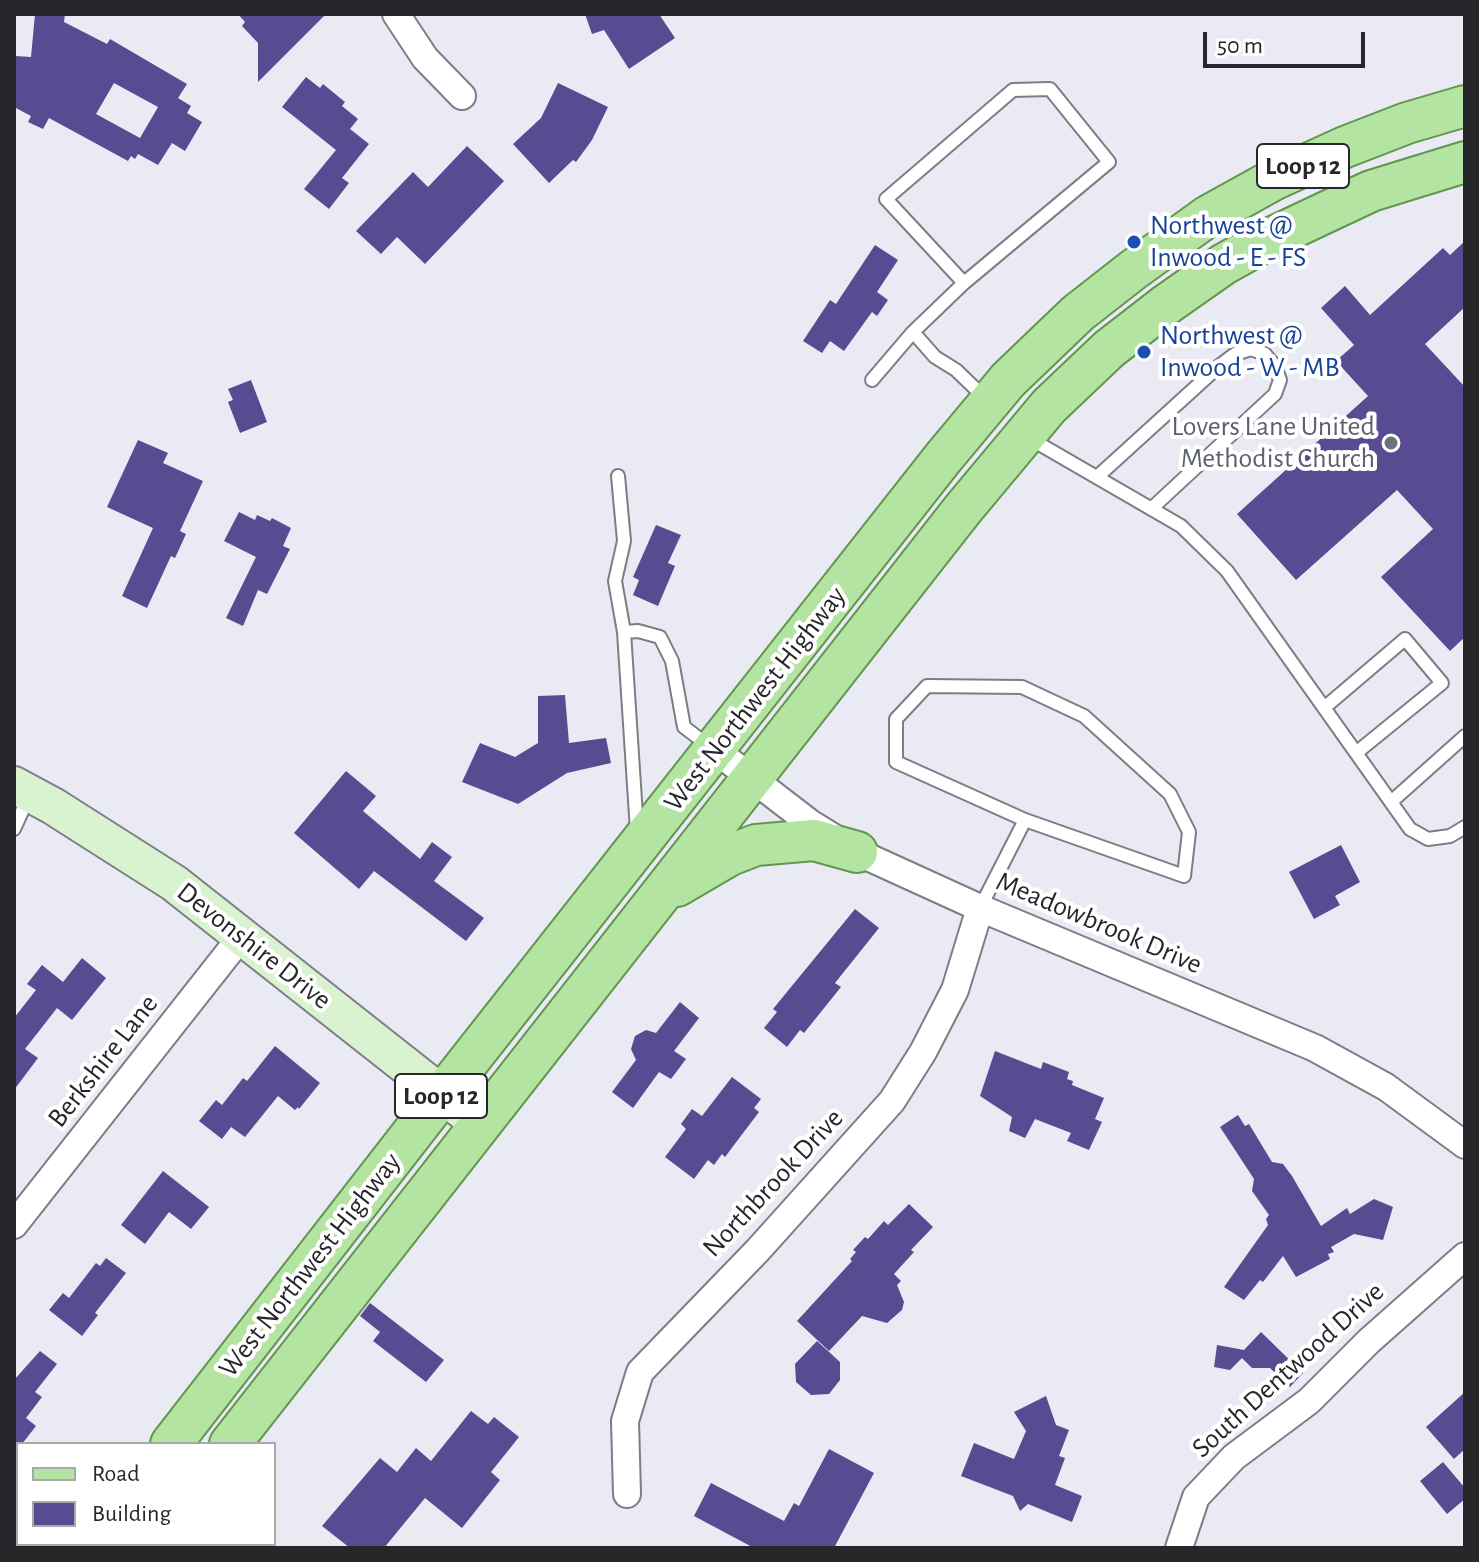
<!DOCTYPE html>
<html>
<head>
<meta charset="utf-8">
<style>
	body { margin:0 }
	#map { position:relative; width:1479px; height:1562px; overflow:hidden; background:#eaeaf4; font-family:"Alegreya Sans",sans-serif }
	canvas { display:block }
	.frame { position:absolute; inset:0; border:16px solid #27262a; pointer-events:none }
	.legend { position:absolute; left:16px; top:1442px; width:260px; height:104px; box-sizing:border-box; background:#fff; border:2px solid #a9a8aa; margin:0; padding:10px 14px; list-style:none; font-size:24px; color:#27262a }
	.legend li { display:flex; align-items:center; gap:16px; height:40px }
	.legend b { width:40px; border:2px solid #a9a8aa }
	.scale { position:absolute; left:1203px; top:32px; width:162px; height:36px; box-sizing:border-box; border:4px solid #27262a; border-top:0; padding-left:10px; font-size:24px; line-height:28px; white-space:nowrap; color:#27262a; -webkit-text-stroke:6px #fff; paint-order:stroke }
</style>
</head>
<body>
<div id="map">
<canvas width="1479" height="1562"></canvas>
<div class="frame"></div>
<ul class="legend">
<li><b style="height:10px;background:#b3e4a1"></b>Road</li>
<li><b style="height:22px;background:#584b91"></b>Building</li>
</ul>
<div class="scale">50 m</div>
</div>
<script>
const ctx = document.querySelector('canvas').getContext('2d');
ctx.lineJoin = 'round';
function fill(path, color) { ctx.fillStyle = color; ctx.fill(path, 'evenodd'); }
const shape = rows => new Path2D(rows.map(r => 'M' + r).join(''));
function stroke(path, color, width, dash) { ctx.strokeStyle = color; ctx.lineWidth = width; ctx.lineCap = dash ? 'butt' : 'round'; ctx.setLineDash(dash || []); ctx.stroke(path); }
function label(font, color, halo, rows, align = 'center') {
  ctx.font = font + ' "Alegreya Sans",sans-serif'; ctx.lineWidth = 8; ctx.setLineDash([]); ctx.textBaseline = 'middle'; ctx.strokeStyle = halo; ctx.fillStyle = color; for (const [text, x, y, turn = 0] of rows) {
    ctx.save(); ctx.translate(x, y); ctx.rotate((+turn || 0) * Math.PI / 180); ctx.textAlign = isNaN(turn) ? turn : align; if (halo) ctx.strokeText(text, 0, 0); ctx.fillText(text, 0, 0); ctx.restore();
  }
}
const building = shape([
	[35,14,65,14,64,22,107,44,110,39,187,84,178,98,191,106,187,113,202,122,185,151,172,143,158,165,138,154,135,159,131,156,128,161,49,118,43,129,28,122,31,116,14,107,16,56,31,57],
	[114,83,158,107,140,138,96,114],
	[238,14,326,14,258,82,258,43,242,26,245,22],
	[585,14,659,14,675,38,629,69,604,30,592,34],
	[306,77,320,88,323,84,345,102,342,106,358,119,350,129,369,144,342,178,349,183,329,209,304,189,336,150,282,107],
	[558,83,608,107,592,140,576,162,573,160,549,183,513,144,541,118],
	[467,146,504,181,425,264,397,237,381,254,356,231,413,172,428,187],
	[1465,241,1465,307,1425,344,1465,387,1465,637,1450,651,1381,577,1433,529,1397,490,1296,580,1237,514,1368,396,1336,361,1354,345,1321,308,1345,286,1370,315,1443,248,1450,255],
	[875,245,898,260,877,292,888,300,877,316,872,312,844,351,830,341,822,353,803,341,830,300,836,304],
	[251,380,267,422,240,433,228,402,233,400,228,389],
	[138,440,168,453,163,463,203,481,180,531,186,534,175,558,171,556,147,608,122,596,153,528,107,507],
	[239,512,255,520,257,515,270,521,272,518,291,528,283,546,290,549,267,594,258,590,243,626,226,618,256,557,224,541],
	[656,525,681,535,668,563,675,566,658,606,633,595,639,580,633,577],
	[565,695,569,743,606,738,611,763,567,773,518,804,462,782,480,743,515,757,538,743,538,696],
	[346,771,376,796,363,811,420,859,432,842,452,857,434,881,484,918,466,941,374,871,359,889,294,833],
	[1341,845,1360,882,1335,896,1340,905,1314,919,1289,872],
	[855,909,879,928,835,983,841,987,804,1033,800,1030,787,1047,764,1028,777,1012,773,1009],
	[82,958,106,978,72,1020,57,1008,25,1049,38,1058,14,1090,14,1018,36,990,27,984,42,965,63,982],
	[680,1002,699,1018,674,1051,686,1059,671,1079,659,1072,633,1108,612,1092,636,1060,631,1049,635,1036,646,1030,656,1033],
	[275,1046,320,1083,299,1109,298,1107,295,1110,278,1096,245,1137,231,1127,222,1139,199,1121,216,1100,222,1105,243,1078,247,1081],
	[995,1051,1041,1069,1043,1062,1069,1072,1067,1079,1073,1081,1072,1085,1104,1098,1095,1119,1102,1122,1089,1150,1067,1141,1071,1133,1035,1119,1025,1138,1009,1131,1012,1117,980,1096],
	[732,1077,761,1099,754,1108,759,1112,725,1157,722,1154,714,1165,708,1160,694,1179,665,1157,686,1129,681,1124,692,1109,702,1116],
	[1238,1115,1245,1126,1249,1124,1272,1162,1283,1164,1292,1176,1321,1226,1347,1208,1350,1214,1374,1199,1393,1207,1383,1240,1354,1234,1331,1247,1334,1252,1328,1254,1330,1259,1296,1277,1283,1256,1263,1282,1260,1280,1244,1300,1224,1287,1268,1225,1266,1219,1269,1215,1252,1191,1254,1179,1220,1127],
	[163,1171,209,1207,191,1229,169,1212,145,1244,121,1225],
	[909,1204,933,1227,911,1250,914,1252,894,1274,901,1281,897,1285,904,1302,902,1310,887,1323,862,1316,829,1351,797,1321,852,1261,850,1259,856,1252,853,1250,865,1237,868,1239,884,1221,888,1225],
	[106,1258,126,1273,95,1313,98,1315,82,1336,49,1310,63,1293,69,1298,96,1263,100,1266],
	[370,1303,444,1360,426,1382,373,1341,380,1332,360,1316],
	[1261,1332,1303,1373,1290,1387,1270,1368,1252,1368,1242,1358,1230,1370,1214,1367,1217,1345,1244,1350],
	[817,1341,840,1362,840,1380,829,1394,811,1395,796,1382,795,1364],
	[40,1351,57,1364,35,1392,42,1397,26,1418,36,1426,22,1444,18,1444,14,1454,14,1380],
	[1465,1392,1465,1449,1454,1459,1426,1427],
	[1046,1396,1056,1425,1069,1430,1059,1456,1065,1458,1055,1485,1082,1496,1072,1522,1028,1504,1020,1511,1013,1496,961,1476,974,1443,1014,1459,1026,1431,1014,1412],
	[471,1411,488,1424,494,1417,519,1437,491,1472,500,1480,462,1528,425,1498,384,1548,350,1548,322,1526,380,1458,397,1472,416,1448,431,1461],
	[829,1449,874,1473,834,1548,754,1548,694,1516,711,1483,784,1521,794,1503,799,1506],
	[1443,1462,1465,1488,1465,1499,1447,1514,1420,1481]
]);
const lane = shape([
	[964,283,1109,162,1050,89,1013,90,886,199,964,283,913,332,935,357,956,370,986,399],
	[872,380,913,332],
	[1029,438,1181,526,1227,571,1410,829,1428,839,1450,836,1465,827],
	[618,476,624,541,615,581,624,632],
	[1097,477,1219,366,1235,354,1251,349,1265,354,1275,366,1280,380,1275,394,1151,509],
	[927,686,1022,687,1084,716,1170,794,1189,832,1184,876,1025,820,896,762,896,719,927,686],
	[1324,708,1405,639,1442,683,1356,753],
	[1391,802,1465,736],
	[14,829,29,796],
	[637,831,624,632,638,631,660,637,672,661,684,727,709,746],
	[980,908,1025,820]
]);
const street = shape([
	[396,14,425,58,462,96],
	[715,750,810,823,857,852,980,908,1315,1048,1386,1087,1465,1145],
	[14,1225,241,937],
	[627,1494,625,1421,640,1372,758,1250,892,1101,923,1052,955,990,980,908],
	[1179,1548,1196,1497,1234,1457,1309,1401,1369,1341,1465,1256]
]);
const secondary = shape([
	[14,785,53,806,174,883,481,1125]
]);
const primary = shape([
	[677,886,730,855,756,845,814,840,857,852],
	[171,1444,442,1095,943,458,1008,380,1078,313,1133,270,1208,216,1275,179,1345,147,1407,123,1465,106],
	[230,1444,963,509,1049,406,1109,349,1167,304,1224,264,1267,240,1371,191,1465,162],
	[91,1548,94,1544],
	[148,1548,151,1544]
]);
const markers = [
	[1134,242,8,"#1a4fb4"],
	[1144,352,8,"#1a4fb4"],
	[1391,443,8,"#6b7280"]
];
const shields = [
	[1303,166,92],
	[441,1096,92]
];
const shieldNames = [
	["Loop 12",1303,166],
	["Loop 12",441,1096]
];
const transitNames = [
	["Northwest @",1150,226],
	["Inwood - E - FS",1150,258],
	["Northwest @",1160,336],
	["Inwood - W - MB",1160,368]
];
const worshipNames = [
	["Lovers Lane United",1375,427],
	["Methodist Church",1375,459]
];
const streetNames = [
	["West Northwest Highway",755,699,-52],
	["Meadowbrook Drive",1099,923,23],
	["Devonshire Drive",254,946,38],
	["Berkshire Lane",103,1061,-52],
	["Northbrook Drive",773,1183,-47],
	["West Northwest Highway",310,1265,-52],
	["South Dentwood Drive",1288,1370,-42]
];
fill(building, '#584b91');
stroke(lane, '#7e7d86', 16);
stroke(street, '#7e7d86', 30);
stroke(secondary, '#7e7d86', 40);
stroke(primary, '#62964e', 44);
stroke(lane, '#fff', 12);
stroke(street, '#fff', 26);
stroke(secondary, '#d9f2d0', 36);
stroke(primary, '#b3e4a1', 40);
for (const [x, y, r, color] of markers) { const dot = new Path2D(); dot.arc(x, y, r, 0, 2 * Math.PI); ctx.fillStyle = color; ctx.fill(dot); stroke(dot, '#fff', 3); }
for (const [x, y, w] of shields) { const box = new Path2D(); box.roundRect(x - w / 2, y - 22, w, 44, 6); ctx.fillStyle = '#fff'; ctx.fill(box); stroke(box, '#27262a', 2); }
label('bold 26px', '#27262a', null, shieldNames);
label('28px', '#164399', '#fff', transitNames, 'left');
label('28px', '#5b616d', '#fff', worshipNames, 'right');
label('28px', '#27262a', '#fff', streetNames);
</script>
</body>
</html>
